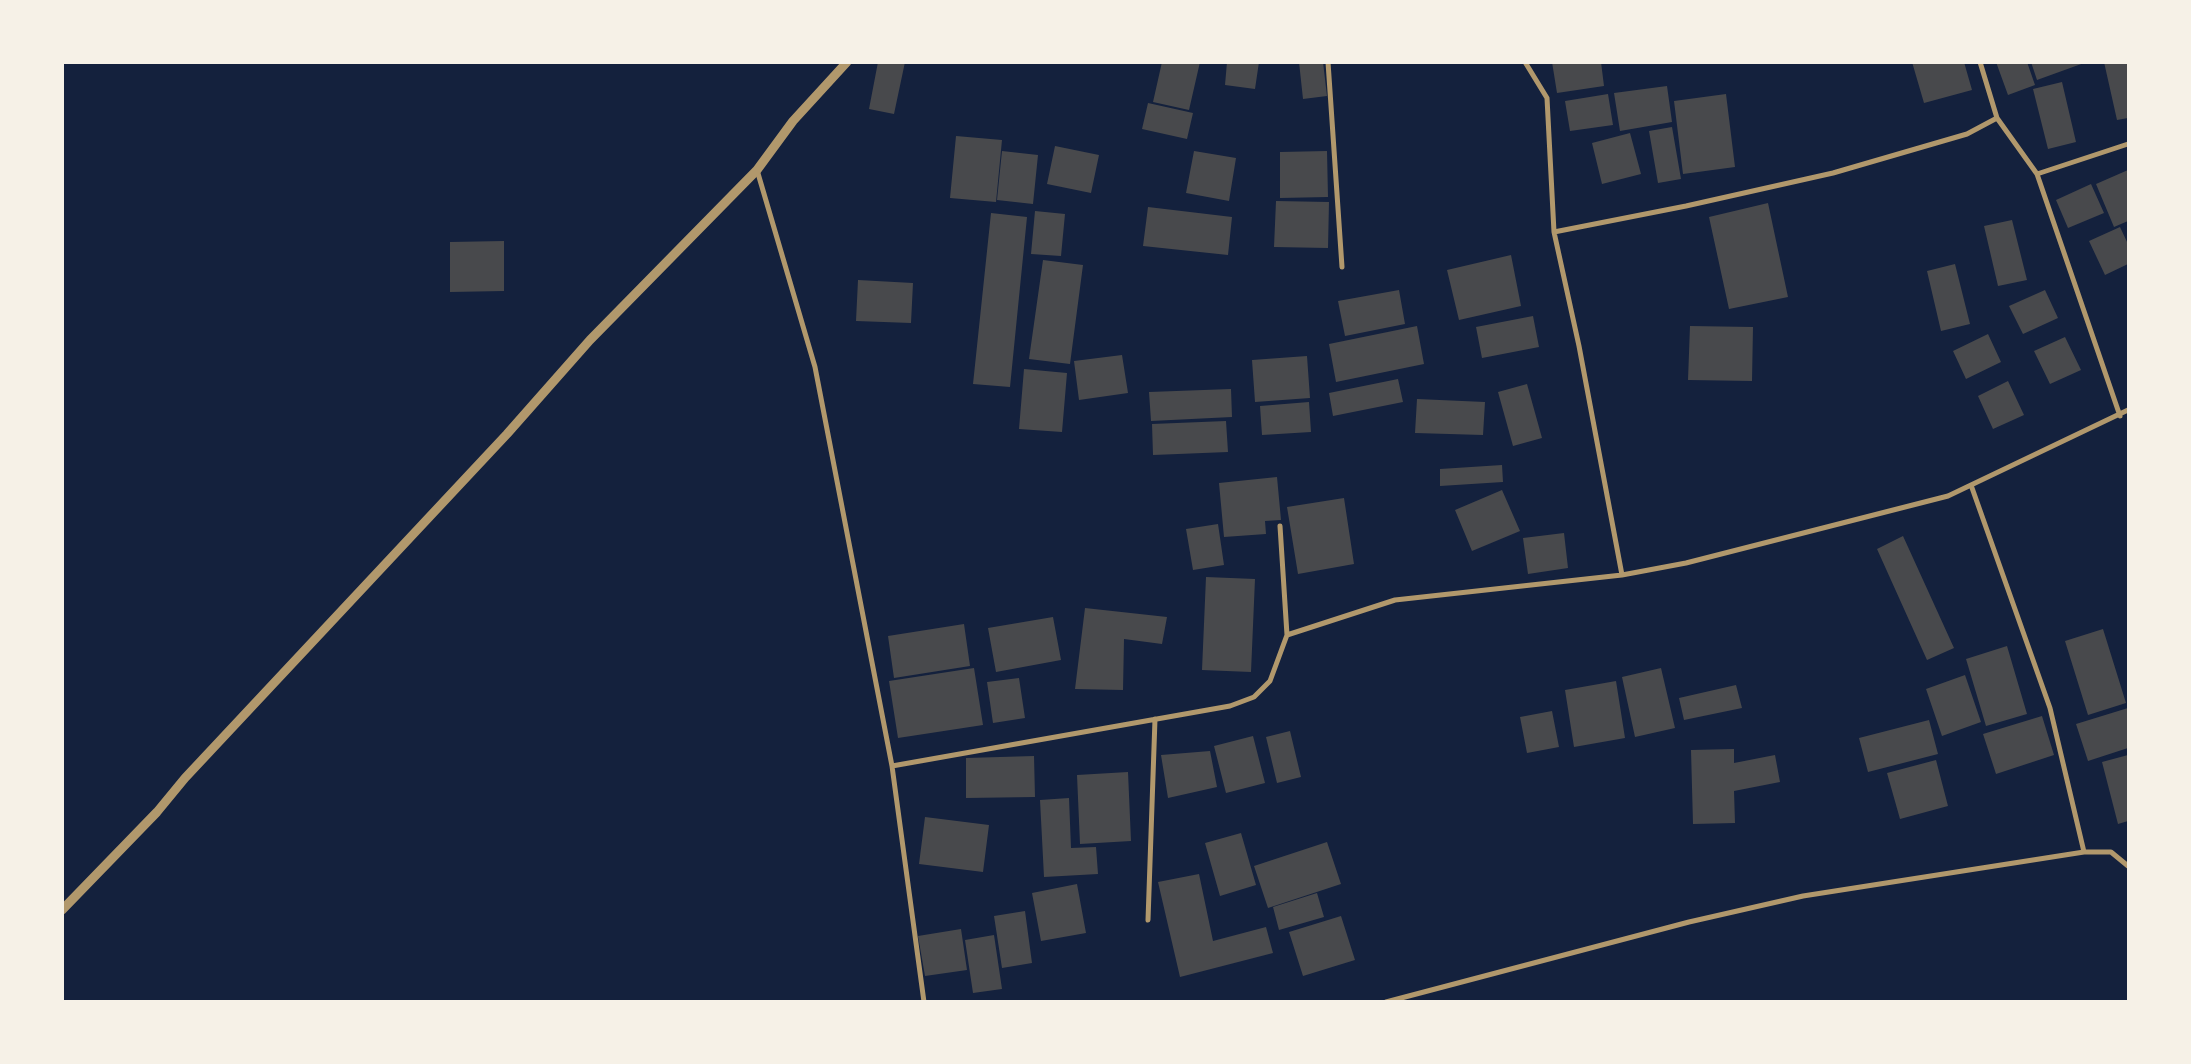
<!DOCTYPE html>
<html>
<head>
<meta charset="utf-8">
<style>
	body { margin:0 }
	#map { position:relative; width:2191px; height:1064px; overflow:hidden; background:#14213d; font-family:Commissioner,sans-serif }
	canvas { display:block }
	.frame { position:absolute; inset:0; border:64px solid #f6f1e7; pointer-events:none }
</style>
</head>
<body>
<div id="map">
<canvas width="2191" height="1064"></canvas>
<div class="frame"></div>
</div>
<script>
const ctx = document.querySelector('canvas').getContext('2d');
ctx.lineJoin = 'round';
function fill(path, color) { ctx.fillStyle = color; ctx.fill(path, 'evenodd'); }
const shape = rows => new Path2D(rows.map(r => 'M' + r).join(''));
function stroke(path, color, width, dash) { ctx.strokeStyle = color; ctx.lineWidth = width; ctx.lineCap = dash ? 'butt' : 'round'; ctx.setLineDash(dash || []); ctx.stroke(path); }
const building = shape([
	[878,62,905,62,894,114,869,109],
	[1162,62,1200,62,1189,110,1153,102],
	[1227,62,1259,62,1255,89,1225,85],
	[1299,62,1323,62,1327,96,1303,99],
	[1552,62,1601,62,1604,86,1557,93],
	[1912,62,1964,62,1972,90,1924,103],
	[1996,62,2027,62,2035,85,2008,95],
	[2031,62,2084,62,2084,63,2037,80],
	[2104,62,2128,62,2128,118,2117,120],
	[2062,82,2076,142,2048,149,2033,89],
	[1667,86,1672,122,1620,131,1614,93],
	[1608,94,1613,125,1570,131,1565,101],
	[1726,94,1735,167,1683,174,1674,101],
	[1148,103,1193,113,1187,139,1142,129],
	[1672,127,1681,179,1658,183,1649,131],
	[1630,133,1641,174,1602,184,1592,143],
	[956,136,1002,140,996,202,950,198],
	[1055,146,1099,155,1091,193,1047,184],
	[1002,151,1038,155,1033,204,997,200],
	[1194,151,1236,158,1229,201,1186,193],
	[1327,151,1328,197,1280,198,1280,152],
	[2128,170,2128,221,2114,227,2096,184],
	[2091,184,2104,213,2068,228,2056,200],
	[1276,201,1329,202,1328,248,1274,247],
	[1768,203,1788,297,1729,309,1709,217],
	[1148,207,1232,217,1228,255,1143,246],
	[1035,211,1065,214,1061,256,1031,254],
	[991,213,1027,217,1010,387,973,384],
	[2012,220,2027,280,1998,286,1984,226],
	[2120,227,2128,244,2128,264,2105,275,2089,241],
	[504,241,504,291,450,292,450,242],
	[1511,255,1521,306,1459,320,1447,270],
	[1043,260,1083,265,1070,364,1029,359],
	[1955,264,1970,324,1941,331,1927,271],
	[858,280,913,283,911,323,856,321],
	[1399,290,1405,324,1345,336,1338,301],
	[2045,290,2058,318,2023,334,2009,306],
	[1533,316,1539,347,1482,358,1476,327],
	[1417,326,1424,364,1336,382,1329,344],
	[1690,326,1753,327,1752,381,1688,380],
	[1988,334,2001,362,1966,379,1953,351],
	[2065,337,2081,370,2050,384,2034,351],
	[1122,355,1128,393,1079,400,1074,361],
	[1307,356,1310,398,1255,402,1252,360],
	[1024,369,1067,373,1062,432,1019,429],
	[1398,379,1403,402,1333,416,1329,393],
	[2008,381,2024,415,1993,429,1978,396],
	[1527,384,1542,438,1513,446,1498,392],
	[1231,389,1232,417,1151,421,1149,392],
	[1417,399,1485,402,1483,435,1415,433],
	[1309,402,1311,432,1262,435,1260,406],
	[1226,421,1228,452,1153,455,1152,424],
	[1502,465,1503,482,1440,486,1440,469],
	[1277,477,1281,520,1265,521,1266,534,1224,537,1219,483],
	[1502,490,1520,531,1472,551,1455,510],
	[1344,498,1354,564,1298,574,1287,507],
	[1218,524,1224,565,1193,570,1186,529],
	[1564,533,1568,568,1528,574,1523,538],
	[1903,536,1954,648,1927,660,1877,549],
	[1206,577,1255,579,1251,672,1202,670],
	[1085,608,1167,617,1162,644,1124,639,1123,690,1075,689],
	[1053,617,1061,660,996,672,988,628],
	[964,624,970,666,894,678,888,636],
	[2103,629,2126,703,2088,715,2065,641],
	[2007,646,2027,714,1986,726,1966,659],
	[974,668,983,725,898,738,889,681],
	[1661,668,1675,728,1635,737,1622,677],
	[1965,675,1981,722,1942,736,1926,689],
	[1019,678,1025,718,993,723,987,682],
	[1616,681,1625,738,1574,747,1565,690],
	[1736,685,1742,708,1684,720,1679,698],
	[2128,708,2128,748,2088,761,2076,724],
	[1552,711,1559,747,1527,753,1520,717],
	[2042,716,2054,755,1996,774,1983,734],
	[1929,720,1938,754,1868,772,1859,738],
	[1290,731,1301,777,1277,783,1266,737],
	[1253,736,1265,783,1226,793,1214,746],
	[1734,749,1734,763,1775,755,1780,782,1734,791,1735,823,1693,824,1691,750],
	[1210,751,1217,787,1168,798,1161,755],
	[2128,755,2128,821,2118,824,2102,762],
	[1034,756,1035,797,966,798,966,758],
	[1936,760,1948,806,1900,819,1887,773],
	[1128,772,1131,841,1080,844,1077,775],
	[1069,798,1071,848,1096,847,1098,874,1044,877,1040,800],
	[925,817,989,825,983,872,919,864],
	[1241,833,1256,885,1220,896,1205,843],
	[1327,842,1341,884,1268,908,1254,866],
	[1199,874,1213,941,1266,927,1273,953,1180,977,1158,882],
	[1077,884,1086,933,1041,941,1032,893],
	[1317,893,1324,917,1279,930,1273,907],
	[1025,911,1032,963,1002,968,994,916],
	[1341,916,1355,960,1303,976,1289,932],
	[961,929,967,970,925,976,918,936],
	[994,935,1002,989,973,993,965,940]
]);
const minor = shape([
	[1328,62,1342,267],
	[1525,62,1547,98,1554,232],
	[1997,118,2037,174,2120,416],
	[757,170,815,367,892,766,924,1002],
	[2037,174,2128,144],
	[1971,485,2050,708,2084,852],
	[1280,526,1287,635],
	[1622,575,1579,346,1554,232,1686,206,1833,173,1967,134,1997,118,1980,62],
	[892,766,1230,706,1254,697,1270,681,1287,635,1395,600,1622,575,1686,563,1948,496,2128,410],
	[1148,920,1155,719],
	[1386,1002,1689,922,1803,896,2084,852,2111,852,2128,866]
]);
const tertiary = shape([
	[62,910,157,812,185,778,507,434,590,340,757,170,793,121,847,62]
]);
fill(building, '#48494c');
stroke(minor, '#b1986c', 5);
stroke(tertiary, '#b1986c', 9);
</script>
</body>
</html>
